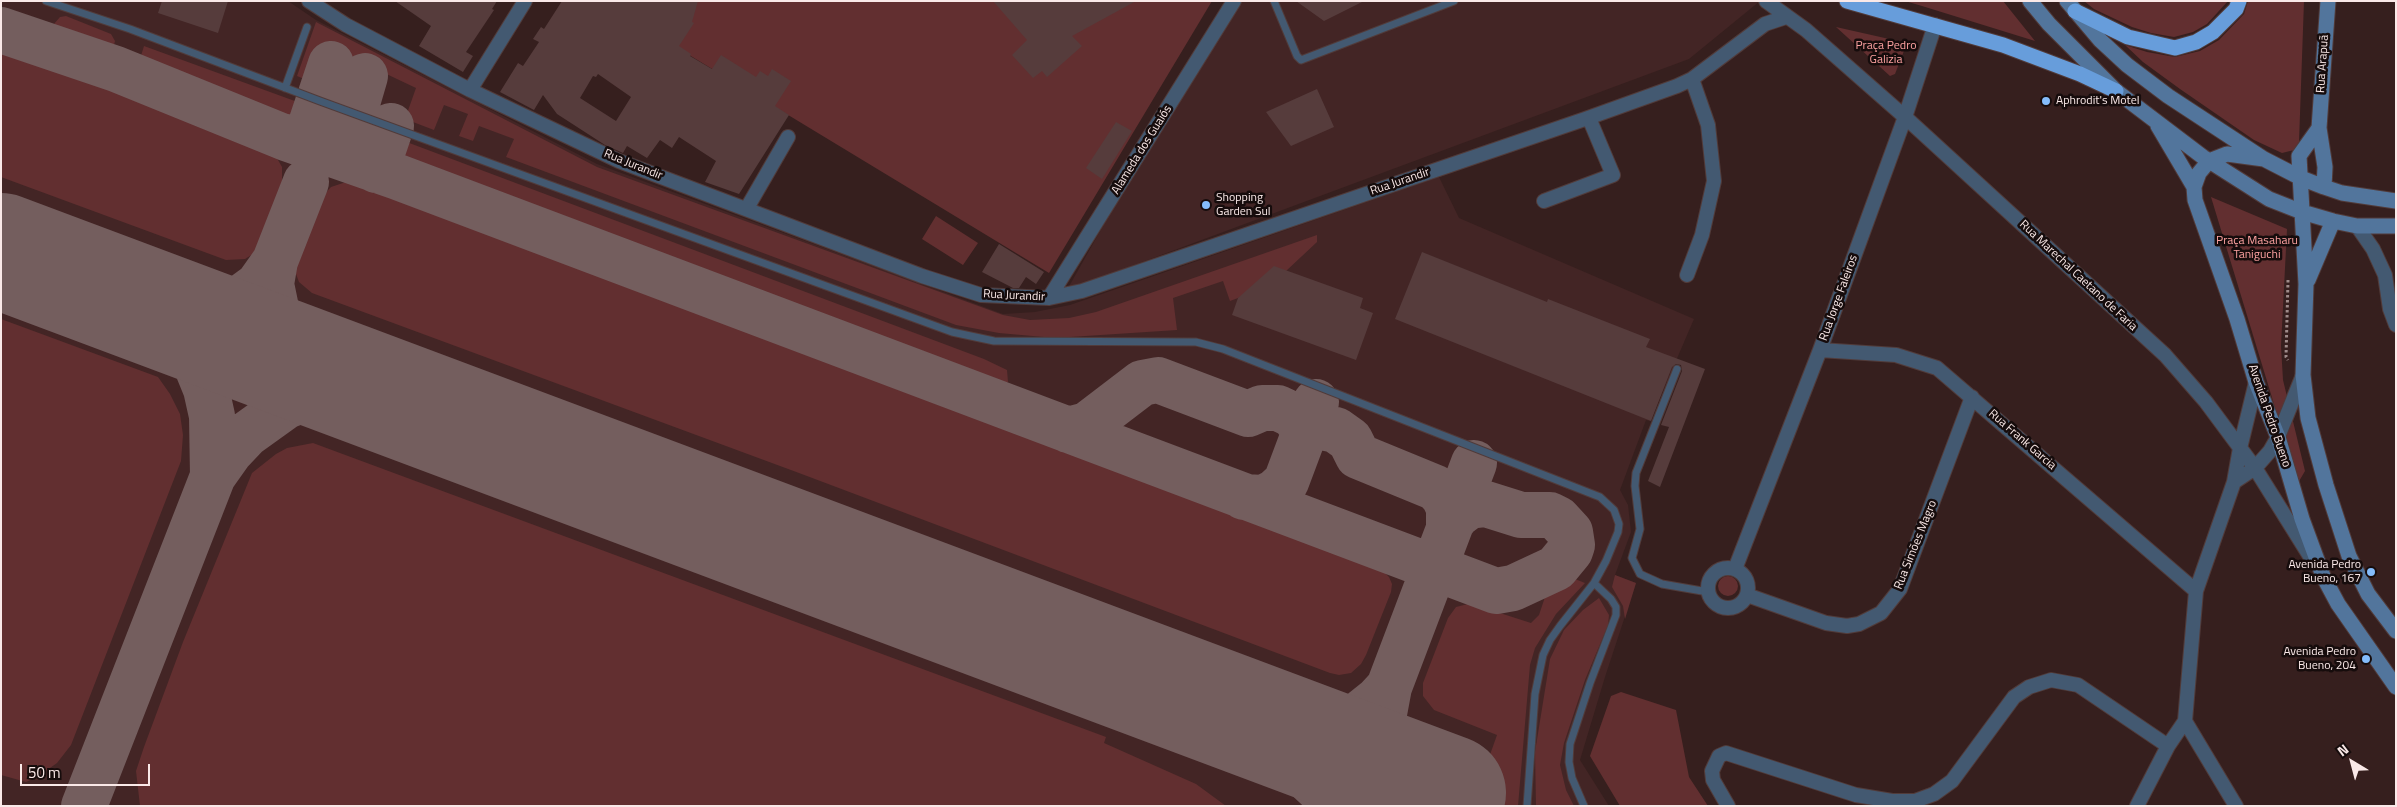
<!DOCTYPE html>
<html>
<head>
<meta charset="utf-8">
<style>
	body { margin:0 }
	#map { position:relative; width:2397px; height:807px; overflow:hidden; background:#361f1e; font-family:"Titillium Web",sans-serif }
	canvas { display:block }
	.frame { position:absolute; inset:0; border:2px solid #fae9e8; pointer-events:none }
	.north { position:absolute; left:2327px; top:737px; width:50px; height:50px; -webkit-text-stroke:4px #160c0c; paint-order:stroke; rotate:323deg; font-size:14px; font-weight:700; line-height:20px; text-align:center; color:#fae9e8 }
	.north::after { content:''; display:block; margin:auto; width:18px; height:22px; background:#fae9e8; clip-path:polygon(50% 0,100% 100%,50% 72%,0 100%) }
	.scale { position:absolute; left:20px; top:764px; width:130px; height:22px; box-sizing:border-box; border:2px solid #fae9e8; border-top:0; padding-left:6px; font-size:15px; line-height:18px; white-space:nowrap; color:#fae9e8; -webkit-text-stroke:4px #160c0c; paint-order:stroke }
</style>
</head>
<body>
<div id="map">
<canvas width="2397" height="807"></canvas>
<div class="frame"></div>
<div class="north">N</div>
<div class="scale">50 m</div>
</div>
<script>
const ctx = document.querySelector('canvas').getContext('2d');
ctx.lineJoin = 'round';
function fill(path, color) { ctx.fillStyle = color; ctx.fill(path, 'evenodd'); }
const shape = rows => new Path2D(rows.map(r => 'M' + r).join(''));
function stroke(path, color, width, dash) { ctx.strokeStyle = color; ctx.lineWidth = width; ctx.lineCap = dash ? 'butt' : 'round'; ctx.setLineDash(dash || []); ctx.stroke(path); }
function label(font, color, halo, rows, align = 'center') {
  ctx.font = font + ' "Titillium Web",sans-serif'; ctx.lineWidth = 5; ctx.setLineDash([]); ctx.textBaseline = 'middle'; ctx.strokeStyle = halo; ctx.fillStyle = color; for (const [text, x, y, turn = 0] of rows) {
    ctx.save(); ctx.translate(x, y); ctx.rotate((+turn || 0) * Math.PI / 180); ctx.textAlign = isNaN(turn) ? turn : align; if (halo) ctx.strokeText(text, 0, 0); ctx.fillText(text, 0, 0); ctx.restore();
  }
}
const built = shape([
	[1,1,288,1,316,20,597,164,1003,314,1035,312,1070,305,1439,177,1459,218,1694,319,1650,421,1646,420,1620,490,1628,505,1631,532,1615,575,1636,583,1605,677,1580,760,1609,806,1,806],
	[1237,1,1760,1,1689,59,1067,290,1163,119]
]);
const green = shape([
	[600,1,1212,1,1049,273],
	[1905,1,2003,1,2035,41,1922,6],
	[2084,1,2228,1,2207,24,2193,32,2174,37,2151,33,2132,27,2094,9],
	[2248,1,2304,1,2299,142,2294,150,2282,153,2254,140,2180,89,2143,62,2125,45,2147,52,2175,57,2200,51,2219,40,2244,14],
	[66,16,111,34,115,41,114,45,111,49,103,52,57,35,54,24,60,17],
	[316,22,597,167,1003,315,1030,320,1069,318,1096,312,1317,235,1317,242,1286,271,1238,298,1230,301,1223,281,1173,298,1177,330,1055,338,999,333,956,325,506,157,514,139,479,126,473,141,459,136,468,114,444,105,434,130,405,119,416,88,323,44,309,81,297,76],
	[1836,27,1907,43,1895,74,1890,76],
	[144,46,303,104,305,115,293,124,146,69,140,59],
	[1,47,241,136,274,153,282,167,282,188,286,189,261,249,245,259,226,260,1,177],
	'319 125a11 11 0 1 1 22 0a11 11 0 1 1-22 0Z',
	'356 140a10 10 0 1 1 20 0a10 10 0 1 1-20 0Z',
	[396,138,984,359,1007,370,1008,382,998,387,983,384,395,163,390,149],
	[352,180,843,361,1376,564,1389,577,1392,584,1391,592,1366,655,1361,664,1351,673,1339,675,1330,673,799,473,312,293,299,282,293,266,311,209,331,187],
	[2211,197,2287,229,2281,346,2283,380,2305,471,2298,483],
	[936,216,978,243,963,265,922,239],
	[1,319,158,377,170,394,180,414,183,435,181,461,71,745,57,763,37,777,26,782,1,775],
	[313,443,1106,737,1104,743,1196,784,1226,806,140,806,136,771,144,747,183,642,252,473,276,454,287,448],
	[1615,575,1636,583,1625,619,1623,606,1612,587],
	'1718 586a10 10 0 1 1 20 0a10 10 0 1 1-20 0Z',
	[1570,577,1585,583,1556,614,1535,648,1530,665,1518,806,1493,806,1500,785,1481,780,1497,735,1434,710,1423,696,1423,683,1448,618,1456,607,1468,604,1475,605,1531,623,1539,615,1545,597],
	[1599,598,1609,615,1608,625,1585,680,1564,743,1560,765,1566,790,1574,806,1536,806,1535,752,1550,659,1564,630,1583,610],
	[1621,692,1676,710,1689,777,1708,806,1620,806,1590,756,1611,696]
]);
const taxiway = shape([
	[1,30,116,69,286,138,395,176,1496,591,1513,588,1556,568,1570,551,1572,545,1570,532,1558,519,1550,515,1521,515,1486,504,1469,506,1457,515,1449,526],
	[286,138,299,136,309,130,331,64],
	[327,153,338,149,346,141,365,76],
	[376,170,391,126],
	[275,261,306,182],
	[119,295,150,316,171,334,195,362,206,389,212,416,213,476,230,452,247,434,286,406,307,398,343,391,416,406],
	[168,313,199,312,232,304,258,285,275,261,271,284,278,318,285,334,317,369],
	[1068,430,1087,425,1142,383,1158,380,1248,414,1262,408,1278,408,1293,415,1305,431,1321,427,1336,430,1350,440,1358,456,1436,488,1444,497,1449,508,1449,526],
	[1244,497,1263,498,1275,492,1286,482,1316,402],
	[1108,665,1232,720,1293,765,1337,806],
	[1389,687,1474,463],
	[1276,728,1328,730,1347,724,1377,700,1389,687,1380,735,1380,767],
	[1338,751,1367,806],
	[84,806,213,476]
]);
const runway = shape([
	[1,251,1448,793]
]);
const building = shape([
	[162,1,228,1,218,33,158,13],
	[395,1,497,1,492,9,494,10,466,52,473,56,463,72,419,46,431,26],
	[562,1,698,1,692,22,694,23,679,46,691,54,690,56,712,69,721,55,756,77,760,71,768,76,772,69,791,81,775,106,789,115,739,194,705,182,716,161,679,137,672,148,660,140,647,158,627,146,623,153,605,145,557,114,543,95,534,110,500,92,518,63,523,66,539,42,533,39,541,27,544,29],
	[598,74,631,97,616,121,580,98,593,76,596,77],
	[993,1,1136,1,1072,36,1082,46,1047,77,1042,71,1033,78,1012,55,1027,40],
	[1296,1,1364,1,1324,21],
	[1317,89,1334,127,1291,146,1266,112],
	[1116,122,1132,131,1102,179,1086,168],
	[999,244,1044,272,1036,284,1026,277,1019,288,1013,288,982,272],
	[1422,252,1547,302,1548,299,1650,339,1646,347,1705,369,1660,487,1648,481,1669,427,1661,425,1682,371,1681,365,1676,364,1672,367,1651,421,1395,319],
	[1274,266,1363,298,1360,308,1373,313,1356,360,1232,315,1238,298]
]);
const path = shape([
	[2288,280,2286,357,2288,360]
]);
const lane = shape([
	[46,1,130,29,320,101,952,332,994,341,1196,342,1223,349,1600,497,1614,510,1619,524,1618,532,1606,561,1594,583,1560,626,1550,640,1543,655,1535,694,1527,806],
	[1274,1,1297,56,1301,60,1454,1],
	[285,88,307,27],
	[1677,369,1636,473,1635,486,1640,529,1632,558,1640,574,1662,584,1708,592],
	[1584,806,1572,778,1569,762,1570,744,1590,683,1616,615,1616,607,1611,599,1594,583]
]);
const street = shape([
	[309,1,346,25,470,90,619,161,922,276,981,295,1049,298,1082,291,1585,119,1677,86,1692,79,1765,24,1786,17],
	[1766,1,1806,30,1905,117,2165,355,2206,402,2255,468,2313,561],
	[470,90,525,1],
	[1544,201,1613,175,1589,118],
	[747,208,788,137],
	[2357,226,2373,249,2385,275,2390,309,2396,325],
	[1687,275,1702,235,1714,181,1708,125,1692,79],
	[1049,298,1234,1],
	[1820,350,1896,355,1937,368,2196,591],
	[2234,482,2255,468,2270,451,2278,437,2303,375],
	'1708 588a20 20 0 1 1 40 0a20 20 0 1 1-40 0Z',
	[1735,569,1820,350,1905,117,1935,25],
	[1747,595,1826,623,1847,626,1859,624,1881,613,1900,589,1972,397],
	[1728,806,1713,780,1712,771,1719,756,1726,753,1856,795,1892,801,1915,801,1934,794,1952,781,2014,697,2029,687,2051,680,2078,685,2168,746],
	[2137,806,2168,746,2185,721],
	[2236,806,2185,721,2196,591,2234,482,2240,448,2256,382]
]);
const secondary = shape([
	[2030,1,2049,24,2116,91,2203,157,2269,199,2302,212,2333,221,2357,226,2396,226],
	[2067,1,2100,40,2127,65,2168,96,2264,159,2301,178,2324,187,2342,193,2396,201],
	[2158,126,2194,187],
	[2319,128,2299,156,2306,284,2303,375,2308,418,2326,485,2349,556,2368,594,2396,631],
	[2264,159,2227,154,2209,161,2199,173,2194,187,2195,200,2237,319,2256,382,2278,437,2302,519,2323,576,2338,604,2396,687],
	[2324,187,2325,167,2319,128,2328,1],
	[2308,280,2333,221]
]);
const highway = shape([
	[1847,1,2003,45,2080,74,2116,91],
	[2075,11,2128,37,2175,48,2196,42,2213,32,2236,9,2239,1]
]);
const markers = [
	[2046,101,5,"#84bcfb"],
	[1206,205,5,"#84bcfb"],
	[2371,572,5,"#84bcfb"],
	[2366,659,5,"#84bcfb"]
];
const parkNames = [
	["Praça Pedro",1886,46],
	["Galizia",1886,60],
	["Praça Masaharu",2257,241],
	["Taniguchi",2257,255]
];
const streetNames = [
	["Rua Arapuã",2323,64,-86],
	["Alameda dos Guaiós",1142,150,-58],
	["Rua Jurandir",633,165,22],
	["Rua Jurandir",1400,182,-19],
	["Rua Marechal Caetano de Faria",2078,276,43],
	["Rua Jurandir",1014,296,3],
	["Rua Jorge Faleiros",1839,298,-70],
	["Avenida Pedro Bueno",2269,416,71],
	["Rua Frank Garcia",2022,440,41],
	["Rua Simões Magro",1916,545,-68]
];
const poiNames = [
	["Aphrodit's Motel",2056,101],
	["Shopping",1216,198],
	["Garden Sul",1216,212],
	["Avenida Pedro",2361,565,"right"],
	["Bueno, 167",2361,579,"right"],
	["Avenida Pedro",2356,652,"right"],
	["Bueno, 204",2356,666,"right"]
];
fill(built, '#432525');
fill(green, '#622f30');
stroke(taxiway, '#745e5e', 46);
stroke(runway, '#745e5e', 116);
fill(building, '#563c3c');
stroke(lane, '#513b3a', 9);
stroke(street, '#513b3a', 16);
stroke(secondary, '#513b3a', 17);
stroke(highway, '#513b3a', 17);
stroke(path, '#9f8b8a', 3, [2.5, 2.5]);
stroke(lane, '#435971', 7);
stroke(street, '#435971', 14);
stroke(secondary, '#52759c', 15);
stroke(highway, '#679ddb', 15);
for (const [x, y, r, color] of markers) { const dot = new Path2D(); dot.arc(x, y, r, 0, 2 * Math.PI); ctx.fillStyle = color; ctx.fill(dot); stroke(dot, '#160c0c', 2); }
label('12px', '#fea2a1', '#160c0c', parkNames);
label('12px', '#fae9e8', '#160c0c', streetNames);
label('12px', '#fae9e8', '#160c0c', poiNames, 'left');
</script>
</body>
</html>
